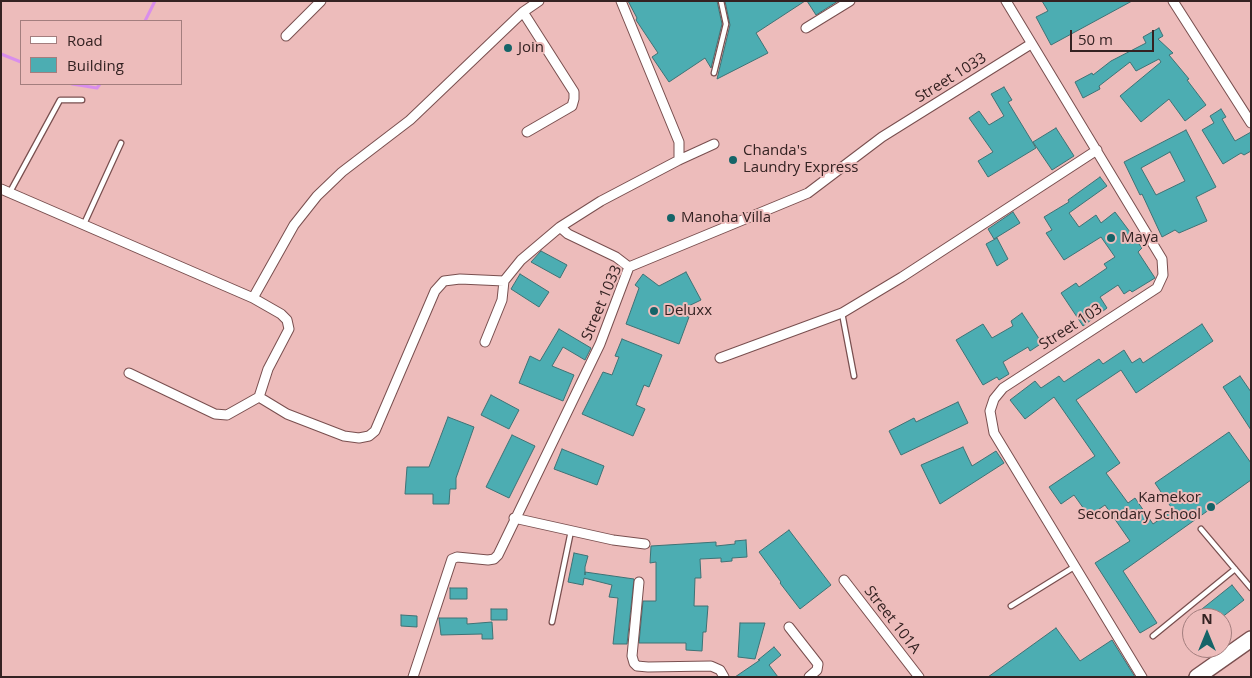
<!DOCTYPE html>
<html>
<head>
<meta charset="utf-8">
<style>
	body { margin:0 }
	#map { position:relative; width:1252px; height:678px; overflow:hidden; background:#edbcbb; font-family:"Open Sans",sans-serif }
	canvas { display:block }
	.frame { position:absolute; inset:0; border:2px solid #342222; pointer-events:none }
	.legend { position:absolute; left:20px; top:20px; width:162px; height:65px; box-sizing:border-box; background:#edbcbb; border:1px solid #a37e7e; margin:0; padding:6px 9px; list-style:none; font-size:15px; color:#342222 }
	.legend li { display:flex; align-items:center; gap:10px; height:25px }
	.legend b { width:25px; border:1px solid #a37e7e }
	.north { position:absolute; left:1182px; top:608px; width:50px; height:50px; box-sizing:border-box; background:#edbcbb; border:1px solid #a37e7e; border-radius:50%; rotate:0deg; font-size:14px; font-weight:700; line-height:20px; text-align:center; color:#342222 }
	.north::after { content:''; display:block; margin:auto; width:18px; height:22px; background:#156468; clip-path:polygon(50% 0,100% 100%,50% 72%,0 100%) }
	.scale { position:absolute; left:1070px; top:30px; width:84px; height:22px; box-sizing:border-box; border:2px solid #342222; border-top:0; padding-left:6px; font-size:15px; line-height:18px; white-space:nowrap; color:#342222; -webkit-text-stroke:4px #edbcbb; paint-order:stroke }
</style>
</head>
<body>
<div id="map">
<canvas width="1252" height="678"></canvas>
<div class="frame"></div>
<ul class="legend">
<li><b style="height:6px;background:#fff"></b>Road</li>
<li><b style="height:14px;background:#4cadb2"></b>Building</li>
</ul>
<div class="north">N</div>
<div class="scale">50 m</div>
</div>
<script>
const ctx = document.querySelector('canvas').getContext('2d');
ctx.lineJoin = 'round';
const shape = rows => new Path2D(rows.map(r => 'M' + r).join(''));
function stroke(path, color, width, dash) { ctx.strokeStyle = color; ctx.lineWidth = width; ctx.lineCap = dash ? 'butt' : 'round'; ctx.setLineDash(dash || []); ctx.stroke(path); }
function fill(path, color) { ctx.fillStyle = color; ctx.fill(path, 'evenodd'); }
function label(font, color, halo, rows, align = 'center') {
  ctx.font = font + ' "Open Sans",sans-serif'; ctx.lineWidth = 4; ctx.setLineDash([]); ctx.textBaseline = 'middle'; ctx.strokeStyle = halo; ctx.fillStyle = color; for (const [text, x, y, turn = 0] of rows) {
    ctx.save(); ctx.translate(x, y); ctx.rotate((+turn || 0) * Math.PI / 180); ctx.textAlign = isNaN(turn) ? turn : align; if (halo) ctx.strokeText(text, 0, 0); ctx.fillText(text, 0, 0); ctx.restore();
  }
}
const stream = shape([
	[145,21,155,1],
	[1,54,21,62],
	[72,84,97,88,100,84]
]);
const building = shape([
	[628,1,717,1,722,24,711,68,705,58,669,82,652,57,658,53,636,20,637,18,628,1],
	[725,1,805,1,756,33,768,53,717,79,730,25,725,1],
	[807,1,838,1,816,15,807,1],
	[1042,1,1132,1,1051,45,1036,17,1048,11,1042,1],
	[1159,28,1163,36,1158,39,1173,53,1169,55,1189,79,1187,80,1206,105,1185,121,1169,99,1141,122,1120,96,1161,62,1159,59,1136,71,1130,62,1099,86,1100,89,1083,98,1075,82,1092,73,1093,75,1111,61,1146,43,1143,37,1159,28],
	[1004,87,1012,100,1008,102,1036,148,988,177,978,161,993,152,969,118,979,111,989,125,1004,116,991,94,1004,87],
	[1221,109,1226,117,1222,119,1235,141,1251,132,1251,151,1244,155,1241,153,1223,164,1202,130,1214,123,1210,116,1221,109],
	[1056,128,1074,156,1052,170,1033,142,1056,128],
	[1186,130,1216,187,1196,197,1207,221,1179,233,1175,230,1162,237,1142,194,1140,195,1124,162,1186,130],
	[1170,152,1185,181,1156,195,1141,168,1170,152],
	[1100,177,1107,186,1069,213,1079,227,1096,215,1101,223,1115,212,1142,248,1138,252,1155,278,1132,292,1130,290,1124,294,1118,285,1100,297,1107,308,1083,326,1061,293,1076,283,1079,287,1107,268,1104,264,1115,257,1101,237,1064,260,1046,233,1052,230,1044,217,1069,202,1068,200,1100,177],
	[1013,212,1020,223,994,239,988,229,1013,212],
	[997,238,1008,259,997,266,986,244,997,238],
	[541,251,567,265,560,278,531,262,541,251],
	[686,272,701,300,676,312,689,317,679,344,626,324,639,288,635,285,643,274,659,286,686,272],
	[520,274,549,292,539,307,511,289,520,274],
	[1022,313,1042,343,1030,351,1028,347,1003,362,1009,374,999,380,997,377,983,385,956,340,983,324,992,338,1013,326,1011,321,1022,313],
	[1202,324,1213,341,1136,393,1121,370,1076,400,1120,463,1106,473,1128,503,1135,498,1153,524,1173,510,1155,483,1229,432,1251,463,1251,480,1123,571,1157,623,1140,633,1095,563,1130,541,1105,505,1089,516,1074,495,1061,504,1049,487,1095,456,1054,397,1025,419,1010,400,1035,381,1041,388,1059,376,1064,382,1099,359,1103,364,1124,350,1132,363,1140,358,1143,363,1202,324],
	[559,329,591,348,585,360,563,347,552,366,574,375,563,401,519,383,530,356,540,361,559,329],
	[622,339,662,355,649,387,644,385,636,405,645,409,633,436,582,414,603,372,612,375,619,357,615,356,622,339],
	[1240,376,1251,392,1251,430,1223,387,1240,376],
	[491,395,519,410,509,429,481,415,491,395],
	[958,402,968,423,901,455,889,431,914,418,916,422,958,402],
	[448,417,474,427,456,478,456,489,450,489,449,504,433,504,433,494,405,494,407,467,429,467,448,417],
	[512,435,535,446,509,498,486,487,512,435],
	[963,447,972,466,996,451,1004,463,940,504,921,465,963,447],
	[562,449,604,466,597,485,554,469,562,449],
	[789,530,831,585,800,609,780,583,781,582,759,552,789,530],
	[746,540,747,557,732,558,732,561,721,562,721,558,700,559,701,578,695,578,694,606,708,606,706,632,703,632,702,651,686,650,686,643,639,643,643,601,656,601,656,562,650,563,651,546,716,542,716,546,735,544,735,541,746,540],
	[574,553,588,556,585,567,585,575,585,572,634,579,627,644,613,644,618,598,609,597,612,585,584,578,583,585,568,582,574,553],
	[1232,585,1244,600,1221,618,1210,618,1202,609,1232,585],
	[450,588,467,588,467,599,450,599,450,588],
	[491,609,507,609,507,620,491,620,491,609],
	[401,615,417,616,417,627,401,626,401,615],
	[439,618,467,618,467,624,492,622,493,639,482,639,482,634,441,635,439,618],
	[740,623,765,623,755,659,738,657,740,623],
	[1056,628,1080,661,1112,640,1135,677,988,677,1056,628],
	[774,647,781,655,769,665,778,677,735,677,760,660,758,660,774,647]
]);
const lane = shape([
	[714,73,726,24,721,1],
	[10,192,60,100,82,100],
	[84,224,121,143],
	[842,313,854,376],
	[1201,529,1251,588],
	[1011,606,1074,567],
	[552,622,571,531],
	[1153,636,1235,569]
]);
const street = shape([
	[621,1,679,142,679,160],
	[1006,1,1162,259,1163,275,1157,288,1003,388,994,399,990,411,994,433,1142,677],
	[1173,1,1251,123],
	[523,12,574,92,574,99,572,106,527,132],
	[806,28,850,1],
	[286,36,321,1],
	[1,189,253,298,281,314,287,320,289,329,268,369,259,397,227,415,215,414,129,373],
	[560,227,568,234,616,257,629,267],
	[253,298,294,225,317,196,342,172,410,120,523,12,539,1],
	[485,342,502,300,504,281,521,260,560,227,601,201,679,160,714,144],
	[720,358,842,313,902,277,1097,150],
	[259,397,287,414,344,436,359,438,369,436,375,431,435,291,444,281,460,279,504,281],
	[514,518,613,540,645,544],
	[844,580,919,677],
	[639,582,632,656,634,663,637,666,648,667,711,666,720,670,724,677],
	[789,627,818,664,817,670,809,677],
	[413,677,452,559,457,557,488,560,494,559,498,555,600,344,629,267,808,193,882,137,1031,44]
]);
const primary = shape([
	[1197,677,1251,639]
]);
const markers = [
	[508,48,5,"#156468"],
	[733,160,5,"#156468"],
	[671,218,5,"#156468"],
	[1111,238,5,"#156468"],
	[654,311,5,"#156468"],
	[1211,507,5,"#156468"]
];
const poiNames = [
	["Join",518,48],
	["Chanda's",743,151],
	["Laundry Express",743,168],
	["Manoha Villa",681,218],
	["Maya",1121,238],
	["Deluxx",664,311],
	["Kamekor",1201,498,"right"],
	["Secondary School",1201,515,"right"]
];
const streetNames = [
	["Street 1033",951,78,-32],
	["Street 1033",602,303,-67],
	["Street 103",1071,327,-33],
	["Street 101A",892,620,52]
];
stroke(stream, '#d98eec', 3);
fill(building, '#4cadb2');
stroke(building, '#3e7275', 1);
stroke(lane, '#794f4f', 7);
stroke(street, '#794f4f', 11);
stroke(primary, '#794f4f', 18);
stroke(lane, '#fff', 4.5);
stroke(street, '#fff', 9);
stroke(primary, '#fff', 15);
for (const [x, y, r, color] of markers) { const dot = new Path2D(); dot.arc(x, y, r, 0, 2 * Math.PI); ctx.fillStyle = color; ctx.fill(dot); stroke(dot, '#edbcbb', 2); }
label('15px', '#342222', '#edbcbb', poiNames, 'left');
label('15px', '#342222', '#edbcbb', streetNames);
</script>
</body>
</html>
